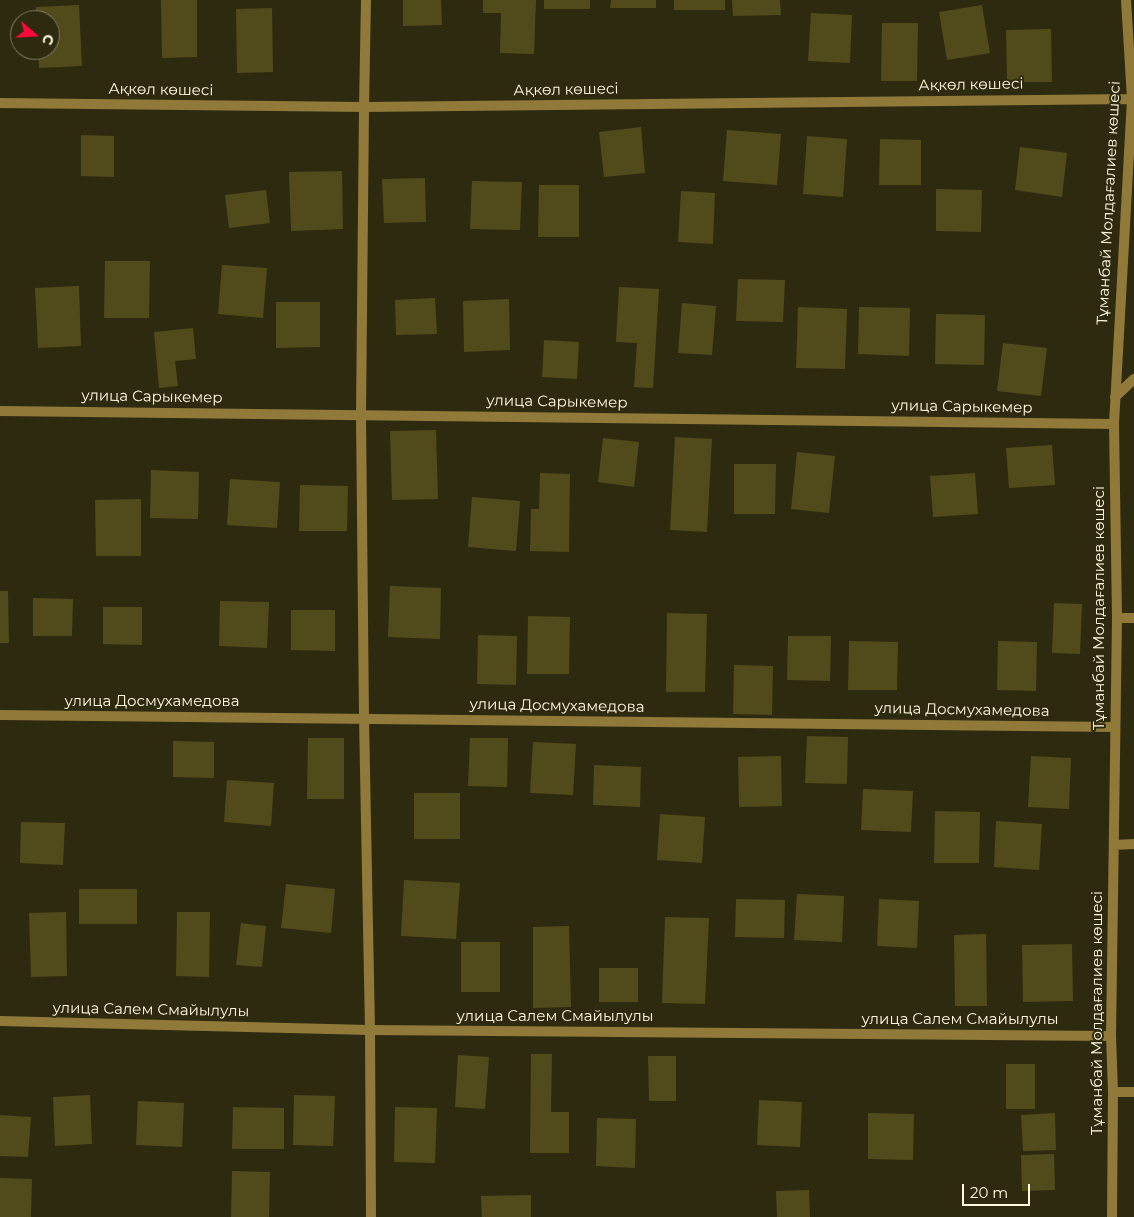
<!DOCTYPE html>
<html>
<head>
<meta charset="utf-8">
<style>
	body { margin:0 }
	#map { position:relative; width:1134px; height:1217px; overflow:hidden; background:#2e2a10; font-family:Montserrat,sans-serif }
	canvas { display:block }
	.north { position:absolute; left:10px; top:10px; width:50px; height:50px; box-sizing:border-box; background:#2e2a10; border:1px solid #827d62; border-radius:50%; rotate:109deg; font-size:14px; font-weight:700; line-height:20px; text-align:center; color:#fff9dd }
	.north::after { content:''; display:block; margin:auto; width:18px; height:22px; background:#ff093b; clip-path:polygon(50% 0,100% 100%,50% 72%,0 100%) }
	.scale { position:absolute; left:962px; top:1184px; width:68px; height:22px; box-sizing:border-box; border:2px solid #fff9dd; border-top:0; padding-left:6px; font-size:15px; line-height:18px; white-space:nowrap; color:#fff9dd; -webkit-text-stroke:4px #2e2a10; paint-order:stroke }
</style>
</head>
<body>
<div id="map">
<canvas width="1134" height="1217"></canvas>
<div class="north">С</div>
<div class="scale">20 m</div>
</div>
<script>
const ctx = document.querySelector('canvas').getContext('2d');
ctx.lineJoin = 'round';
function fill(path, color) { ctx.fillStyle = color; ctx.fill(path, 'evenodd'); }
const shape = rows => new Path2D(rows.map(r => 'M' + r).join(''));
function stroke(path, color, width, dash) { ctx.strokeStyle = color; ctx.lineWidth = width; ctx.lineCap = dash ? 'butt' : 'round'; ctx.setLineDash(dash || []); ctx.stroke(path); }
function label(font, color, halo, rows, align = 'center') {
  ctx.font = font + ' Montserrat,sans-serif'; ctx.lineWidth = 4; ctx.setLineDash([]); ctx.textBaseline = 'middle'; ctx.strokeStyle = halo; ctx.fillStyle = color; for (const [text, x, y, turn = 0] of rows) {
    ctx.save(); ctx.translate(x, y); ctx.rotate((+turn || 0) * Math.PI / 180); ctx.textAlign = isNaN(turn) ? turn : align; if (halo) ctx.strokeText(text, 0, 0); ctx.fillText(text, 0, 0); ctx.restore();
  }
}
const building = shape([
	[161,0,197,0,197,57,162,58],
	[403,0,441,0,442,25,403,26],
	[483,0,536,0,534,54,500,53,501,13,483,13],
	[544,0,590,0,590,9,544,9],
	[611,0,656,0,656,8,610,8],
	[674,0,725,0,725,10,674,10],
	[732,0,780,0,781,15,733,16],
	[79,5,82,66,39,68,38,50,50,50,50,20,36,20,36,7],
	[982,5,990,53,947,60,939,12],
	[272,8,273,72,237,73,236,9],
	[811,13,852,15,850,63,808,61],
	[882,23,918,23,917,81,881,81],
	[1051,29,1052,82,1007,82,1006,30],
	[641,127,645,173,604,177,599,132],
	[727,130,781,134,777,185,723,181],
	[81,135,114,136,114,177,81,176],
	[807,136,847,139,843,197,803,194],
	[880,139,921,140,921,185,879,185],
	[1020,147,1067,153,1062,197,1015,190],
	[342,171,343,229,291,231,289,172],
	[425,178,426,222,384,223,382,179],
	[472,181,522,182,520,230,470,229],
	[539,185,579,185,579,237,538,237],
	[936,189,982,190,981,232,936,231],
	[266,190,270,223,229,228,225,195],
	[681,191,715,193,713,244,678,242],
	[105,261,150,261,149,318,104,318],
	[222,265,267,268,263,318,218,314],
	[738,279,785,280,783,322,736,321],
	[79,286,81,346,38,348,35,288],
	[619,287,659,289,653,388,634,387,637,343,616,342],
	[435,298,437,334,396,335,395,300],
	[509,299,510,350,464,352,463,301],
	[276,302,320,302,320,347,276,348],
	[682,303,716,306,712,355,678,353],
	[798,307,847,309,845,369,796,368],
	[859,307,910,308,909,356,858,354],
	[936,314,985,315,984,365,935,364],
	[193,328,196,359,175,361,178,386,159,388,154,332],
	[544,340,579,342,577,379,542,377],
	[1003,343,1047,348,1041,396,997,391],
	[436,430,438,499,392,500,390,431],
	[675,437,712,439,707,532,670,530],
	[603,438,639,442,634,487,598,482],
	[1052,445,1055,485,1009,488,1006,448],
	[797,452,835,456,829,513,791,509],
	[734,464,776,464,775,514,734,514],
	[151,470,199,472,198,519,150,518],
	[540,473,570,474,569,552,530,551,531,509,539,509],
	[975,473,978,514,933,517,930,476],
	[230,479,280,482,277,528,227,525],
	[300,485,348,486,347,531,299,531],
	[472,497,520,501,516,551,468,547],
	[141,499,141,556,96,556,95,500],
	[390,586,441,588,440,639,388,637],
	[0,591,8,591,9,643,0,643],
	[33,598,73,599,72,636,33,636],
	[220,601,269,602,267,648,219,646],
	[1054,603,1082,604,1080,654,1052,653],
	[103,607,142,607,142,645,103,644],
	[291,610,335,610,335,651,291,650],
	[667,613,707,614,705,692,666,692],
	[528,616,570,617,569,674,527,674],
	[478,635,517,636,516,685,477,684],
	[788,636,831,636,830,681,787,680],
	[849,641,898,642,897,690,848,690],
	[998,641,1037,642,1036,691,997,690],
	[734,665,773,666,772,715,733,714],
	[807,736,848,737,847,784,805,783],
	[308,738,344,738,344,799,307,799],
	[470,738,508,738,507,787,468,786],
	[173,741,214,742,214,778,173,777],
	[533,742,576,744,573,795,530,793],
	[781,756,782,806,739,807,738,757],
	[1031,756,1071,758,1069,809,1028,807],
	[594,765,641,767,640,807,593,805],
	[227,780,274,783,271,826,224,822],
	[863,789,913,791,911,832,861,830],
	[414,793,460,793,460,839,414,839],
	[935,811,980,812,979,863,934,863],
	[660,814,705,817,702,863,657,860],
	[996,821,1042,824,1039,870,994,867],
	[21,822,65,823,63,865,20,863],
	[404,880,460,883,456,939,401,936],
	[286,884,335,889,331,933,281,928],
	[79,889,137,889,137,924,79,924],
	[797,894,844,896,842,942,794,940],
	[736,899,785,900,784,938,735,937],
	[879,899,919,901,917,948,877,946],
	[66,912,67,976,31,977,29,913],
	[177,912,210,912,209,977,176,976],
	[665,917,709,918,705,1004,662,1003],
	[241,923,266,926,262,967,236,965],
	[569,926,571,1007,533,1008,533,927],
	[986,934,987,1006,955,1006,954,935],
	[461,942,500,942,500,992,461,992],
	[1072,944,1073,1001,1023,1002,1022,945],
	[599,968,638,968,638,1002,599,1002],
	[531,1054,552,1054,551,1112,569,1112,569,1153,530,1153],
	[458,1055,489,1057,485,1109,455,1107],
	[648,1056,676,1056,676,1101,649,1101],
	[1006,1064,1035,1064,1035,1109,1006,1109],
	[90,1095,92,1144,55,1146,53,1097],
	[294,1095,335,1096,333,1146,293,1145],
	[759,1100,802,1102,800,1147,757,1145],
	[138,1101,184,1103,182,1147,136,1145],
	[233,1107,284,1108,284,1149,232,1149],
	[395,1107,437,1108,435,1163,394,1162],
	[868,1113,914,1114,913,1160,868,1159],
	[1055,1113,1056,1150,1023,1151,1021,1115],
	[0,1115,31,1117,28,1157,0,1156],
	[597,1118,636,1119,635,1168,596,1166],
	[1054,1154,1055,1190,1022,1191,1021,1155],
	[232,1171,270,1172,269,1217,231,1217],
	[0,1178,32,1179,31,1217,0,1217],
	[809,1190,810,1217,777,1217,776,1191],
	[531,1195,531,1217,482,1217,481,1196]
]);
const lane = shape([
	[366,0,364,107,361,415,364,718,370,1030,371,1217]
]);
const street = shape([
	[0,103,364,107,1132,99],
	[1115,397,1134,379],
	[0,411,1114,424],
	[1117,618,1134,618],
	[0,715,1115,727],
	[1114,845,1134,844],
	[0,1021,370,1030,1111,1036],
	[1113,1092,1134,1092],
	[1112,1217,1113,1092,1111,1036,1117,618,1114,424,1132,99,1126,0]
]);
const streetNames = [
	["Ақкөл көшесі",971,85,-1],
	["Ақкөл көшесі",161,90,1],
	["Ақкөл көшесі",566,90,-1],
	["Тұманбай Молдағалиев көшесі",1109,203,-87],
	["улица Сарыкемер",152,397,1],
	["улица Сарыкемер",557,402,1],
	["улица Сарыкемер",962,407,1],
	["Тұманбай Молдағалиев көшесі",1100,608,-90],
	["улица Досмухамедова",152,702],
	["улица Досмухамедова",557,706,1],
	["улица Досмухамедова",962,710,1],
	["улица Салем Смайылулы",151,1010,1],
	["Тұманбай Молдағалиев көшесі",1098,1013,-90],
	["улица Салем Смайылулы",555,1017],
	["улица Салем Смайылулы",960,1020]
];
fill(building, '#514b1b');
stroke(lane, '#907939', 10);
stroke(street, '#907939', 10);
label('15px', '#fff9dd', '#2e2a10', streetNames);
</script>
</body>
</html>
